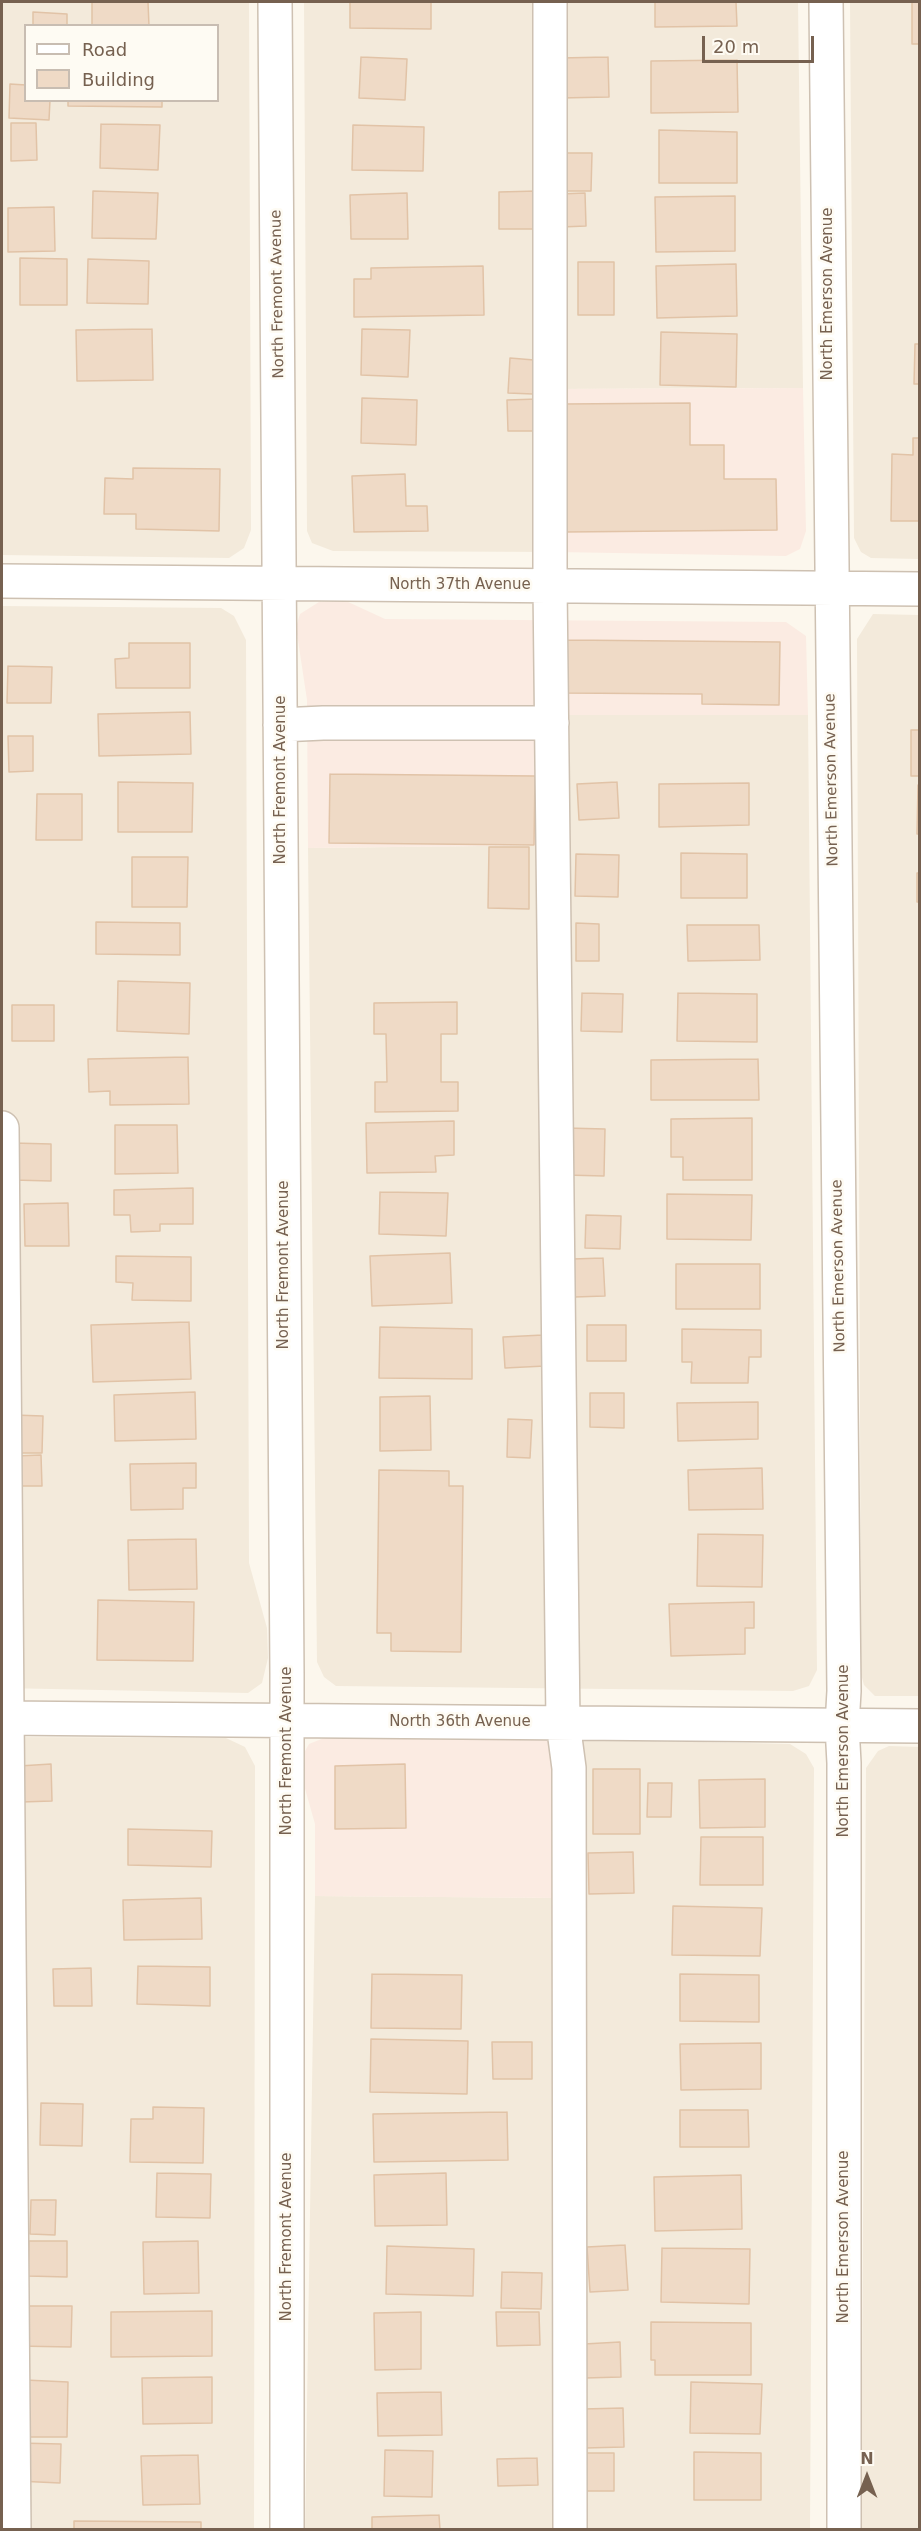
<!DOCTYPE html>
<html>
<head>
<meta charset="utf-8">
<style>
	body { margin:0 }
	#map { position:relative; width:921px; height:2531px; overflow:hidden; background:#fcf7ed; font-family:"DejaVu Sans",sans-serif }
	canvas { display:block }
	.frame { position:absolute; inset:0; border:3px solid #766150; pointer-events:none }
	.legend { position:absolute; left:24px; top:24px; width:195px; height:78px; box-sizing:border-box; background:#fefbf3; border:2px solid #c8bdb2; margin:0; padding:8px 10px; list-style:none; font-size:18px; color:#766150 }
	.legend li { display:flex; align-items:center; gap:12px; height:30px }
	.legend b { width:30px; border:2px solid #c8bdb2 }
	.north { position:absolute; left:837px; top:2447px; width:60px; height:60px; -webkit-text-stroke:4px #fefbf3; paint-order:stroke; rotate:0deg; font-size:16px; font-weight:700; line-height:24px; text-align:center; color:#766150 }
	.north::after { content:''; display:block; margin:auto; width:21px; height:27px; background:#766150; clip-path:polygon(50% 0,100% 100%,50% 72%,0 100%) }
	.scale { position:absolute; left:702px; top:36px; width:112px; height:27px; box-sizing:border-box; border:3px solid #766150; border-top:0; padding-left:8px; font-size:18px; line-height:21px; white-space:nowrap; color:#766150; -webkit-text-stroke:4px #fefbf3; paint-order:stroke }
</style>
</head>
<body>
<div id="map">
<canvas width="921" height="2531"></canvas>
<div class="frame"></div>
<ul class="legend">
<li><b style="height:8px;background:#fff"></b>Road</li>
<li><b style="height:16px;background:#efdac6"></b>Building</li>
</ul>
<div class="north">N</div>
<div class="scale">20 m</div>
</div>
<script>
const ctx = document.querySelector('canvas').getContext('2d');
ctx.lineJoin = 'round';
function fill(path, color) { ctx.fillStyle = color; ctx.fill(path, 'evenodd'); }
const shape = rows => new Path2D(rows.map(r => 'M' + r).join(''));
function stroke(path, color, width, dash) { ctx.strokeStyle = color; ctx.lineWidth = width; ctx.lineCap = dash ? 'butt' : 'round'; ctx.setLineDash(dash || []); ctx.stroke(path); }
function label(font, color, halo, rows, align = 'center') {
  ctx.font = font + ' "DejaVu Sans",sans-serif'; ctx.lineWidth = 5; ctx.setLineDash([]); ctx.textBaseline = 'middle'; ctx.strokeStyle = halo; ctx.fillStyle = color; for (const [text, x, y, turn = 0] of rows) {
    ctx.save(); ctx.translate(x, y); ctx.rotate((+turn || 0) * Math.PI / 180); ctx.textAlign = isNaN(turn) ? turn : align; if (halo) ctx.strokeText(text, 0, 0); ctx.fillText(text, 0, 0); ctx.restore();
  }
}
const residential = shape([
	[2,2,249,2,251,530,244,548,229,558,2,555],
	[26,26,218,26,218,100,26,100],
	[304,2,798,2,803,388,558,389,557,552,333,551,312,543,307,531],
	[850,2,919,2,919,559,871,558,861,552,854,538],
	[2,606,221,608,234,616,246,640,249,1563,267,1628,268,1658,262,1683,248,1693,2,1688],
	[873,614,919,615,919,1696,875,1696,864,1685,861,1674,857,639],
	[567,715,808,715,817,1670,809,1686,793,1691,336,1686,324,1677,317,1662,308,848,565,845],
	[2,1737,226,1738,245,1747,255,1766,254,2529,2,2530],
	[565,1739,790,1744,806,1754,814,1768,810,2529,305,2530,315,1896,568,1898],
	[889,1746,920,1747,919,2530,861,2529,866,1768,878,1751]
]);
const commercial = shape([
	[803,388,806,531,800,549,786,556,557,552,558,389],
	[346,601,385,619,786,622,806,636,808,715,567,715,565,845,308,848,307,700,296,627,300,614,319,602],
	[329,1736,565,1739,568,1898,315,1896,315,1824,302,1778,300,1760,309,1744]
]);
const building = shape([
	[92,2,148,2,149,26,92,26,92,2],
	[350,2,431,2,431,29,350,28,350,2],
	[655,2,736,2,737,26,655,27,655,2],
	[912,2,920,2,920,44,912,44,912,2],
	[33,12,67,14,67,26,33,26,33,12],
	[361,57,407,59,405,100,359,98,361,57],
	[608,57,609,97,560,98,560,58,608,57],
	[737,60,738,112,651,113,651,61,737,60],
	[10,84,26,85,26,100,50,100,49,120,9,118,10,84],
	[68,100,162,100,162,107,68,106,68,100],
	[11,123,36,123,37,160,11,161,11,123],
	[101,124,160,125,158,170,100,168,101,124],
	[353,125,424,127,423,171,352,170,353,125],
	[659,130,737,132,737,183,659,183,659,130],
	[560,153,592,153,591,191,560,191,560,153],
	[93,191,158,193,156,239,92,238,93,191],
	[537,191,537,229,499,229,499,192,537,191],
	[407,193,408,239,351,239,350,195,407,193],
	[585,193,586,226,561,227,560,194,585,193],
	[735,196,735,251,656,252,655,197,735,196],
	[54,207,55,251,8,252,8,208,54,207],
	[20,258,67,259,67,305,20,305,20,258],
	[88,259,149,261,148,304,87,303,88,259],
	[578,262,614,262,614,315,578,315,578,262],
	[736,264,737,316,657,318,656,266,736,264],
	[483,266,484,315,354,317,354,279,371,279,371,268,483,266],
	[152,329,153,380,77,381,76,330,152,329],
	[362,329,410,330,408,377,361,375,362,329],
	[661,332,737,334,736,387,660,385,661,332],
	[915,344,920,344,920,384,914,384,915,344],
	[510,358,534,360,533,394,508,393,510,358],
	[362,398,417,400,416,445,361,443,362,398],
	[538,399,538,431,508,431,507,400,538,399],
	[690,403,690,445,724,445,724,479,776,479,777,530,565,532,564,404,690,403],
	[913,438,920,438,920,521,891,521,892,454,913,455,913,438],
	[133,468,220,469,219,531,136,529,136,514,104,514,105,478,133,479,133,468],
	[405,474,406,506,427,506,428,531,354,532,352,476,405,474],
	[566,640,780,642,779,705,702,704,702,694,565,693,566,640],
	[129,643,190,643,190,688,116,688,115,659,129,658,129,643],
	[8,666,52,667,51,703,7,703,8,666],
	[190,712,191,754,99,756,98,714,190,712],
	[911,730,920,730,920,776,911,776,911,730],
	[8,736,33,736,33,771,9,772,8,736],
	[330,774,535,776,534,845,329,843,330,774],
	[118,782,193,783,192,832,118,832,118,782],
	[617,782,619,818,579,820,577,784,617,782],
	[749,783,749,825,659,827,659,784,749,783],
	[918,785,920,785,920,834,917,834,918,785],
	[37,794,82,794,82,840,36,840,37,794],
	[489,847,529,847,529,909,488,908,489,847],
	[681,853,747,854,747,898,681,898,681,853],
	[576,854,619,855,618,897,575,896,576,854],
	[132,857,188,857,187,907,132,907,132,857],
	[917,873,920,873,920,902,917,902,917,873],
	[96,922,180,923,180,955,96,954,96,922],
	[576,923,599,924,599,961,576,961,576,923],
	[687,925,759,925,760,960,688,961,687,925],
	[118,981,190,983,189,1034,117,1031,118,981],
	[582,993,623,994,622,1032,581,1031,582,993],
	[678,993,757,994,757,1042,677,1041,678,993],
	[457,1002,457,1034,441,1034,441,1082,458,1082,458,1111,375,1112,375,1082,387,1082,386,1034,374,1034,374,1003,457,1002],
	[12,1005,54,1005,54,1041,12,1041,12,1005],
	[188,1057,189,1104,110,1105,110,1091,89,1092,88,1059,188,1057],
	[758,1059,759,1100,651,1100,651,1060,758,1059],
	[752,1118,752,1180,683,1180,683,1157,671,1157,671,1119,752,1118],
	[454,1121,454,1155,435,1156,436,1172,367,1173,366,1123,454,1121],
	[115,1125,177,1125,178,1173,115,1174,115,1125],
	[566,1128,605,1129,604,1176,565,1175,566,1128],
	[13,1143,51,1144,51,1181,13,1180,13,1143],
	[193,1188,193,1224,160,1224,160,1231,131,1232,130,1215,114,1215,114,1190,193,1188],
	[380,1192,448,1193,446,1236,379,1234,380,1192],
	[667,1194,752,1195,751,1240,667,1239,667,1194],
	[68,1203,69,1246,25,1246,24,1204,68,1203],
	[586,1215,621,1216,620,1249,585,1248,586,1215],
	[450,1253,452,1303,372,1306,370,1256,450,1253],
	[116,1256,191,1257,191,1301,132,1300,133,1283,116,1282,116,1256],
	[603,1258,605,1296,574,1297,572,1259,603,1258],
	[676,1264,760,1264,760,1309,676,1309,676,1264],
	[189,1322,191,1379,93,1382,91,1325,189,1322],
	[587,1325,626,1325,626,1361,587,1361,587,1325],
	[380,1327,472,1329,472,1379,379,1378,380,1327],
	[682,1329,761,1330,761,1357,749,1357,748,1383,691,1383,692,1362,682,1362,682,1329],
	[543,1335,545,1366,505,1368,503,1337,543,1335],
	[195,1392,196,1439,115,1441,114,1395,195,1392],
	[590,1393,624,1393,624,1428,590,1427,590,1393],
	[430,1396,431,1450,380,1451,380,1397,430,1396],
	[758,1402,758,1439,678,1441,677,1403,758,1402],
	[14,1415,43,1416,42,1453,13,1453,14,1415],
	[508,1419,532,1420,530,1458,507,1457,508,1419],
	[41,1455,42,1486,17,1486,16,1456,41,1455],
	[196,1463,196,1488,183,1488,183,1509,131,1510,130,1464,196,1463],
	[762,1468,763,1509,689,1510,688,1470,762,1468],
	[379,1470,449,1471,449,1486,463,1486,461,1652,391,1651,391,1633,377,1633,379,1470],
	[698,1534,763,1535,762,1587,697,1586,698,1534],
	[196,1539,197,1589,129,1590,128,1540,196,1539],
	[98,1600,194,1602,193,1661,97,1660,98,1600],
	[754,1602,754,1628,745,1628,745,1654,671,1656,669,1604,754,1602],
	[51,1764,52,1801,21,1802,19,1766,51,1764],
	[405,1764,406,1828,335,1829,335,1766,405,1764],
	[593,1769,640,1769,640,1834,593,1834,593,1769],
	[765,1779,765,1827,700,1828,699,1780,765,1779],
	[648,1783,672,1783,671,1817,647,1817,648,1783],
	[128,1829,212,1831,211,1867,128,1865,128,1829],
	[701,1837,763,1837,763,1885,700,1885,701,1837],
	[633,1852,634,1893,589,1894,588,1853,633,1852],
	[201,1898,202,1939,124,1940,123,1900,201,1898],
	[673,1906,762,1908,760,1956,672,1955,673,1906],
	[138,1966,210,1967,210,2006,137,2004,138,1966],
	[91,1968,92,2006,54,2006,53,1969,91,1968],
	[372,1974,462,1975,461,2029,371,2028,372,1974],
	[680,1974,759,1975,759,2022,680,2021,680,1974],
	[371,2039,468,2041,467,2094,370,2092,371,2039],
	[492,2042,532,2042,532,2079,493,2079,492,2042],
	[761,2043,761,2089,681,2090,680,2044,761,2043],
	[41,2103,83,2104,82,2146,40,2145,41,2103],
	[153,2107,204,2108,203,2163,130,2162,131,2119,153,2119,153,2107],
	[680,2110,748,2110,749,2147,680,2147,680,2110],
	[507,2112,508,2160,374,2162,373,2114,507,2112],
	[157,2173,211,2174,210,2218,156,2217,157,2173],
	[446,2173,447,2225,375,2226,374,2175,446,2173],
	[741,2175,742,2229,655,2231,654,2177,741,2175],
	[31,2200,56,2200,55,2235,30,2234,31,2200],
	[29,2241,67,2241,67,2277,28,2276,29,2241],
	[198,2241,199,2293,144,2294,143,2242,198,2241],
	[625,2245,628,2290,590,2292,587,2247,625,2245],
	[387,2246,474,2249,473,2296,386,2294,387,2246],
	[662,2248,750,2249,749,2304,661,2302,662,2248],
	[502,2272,542,2273,541,2309,501,2308,502,2272],
	[17,2306,72,2306,71,2347,17,2346,17,2306],
	[212,2311,212,2356,111,2357,111,2312,212,2311],
	[421,2312,421,2369,375,2370,374,2313,421,2312],
	[496,2312,539,2312,540,2345,497,2346,496,2312],
	[651,2322,751,2323,751,2375,655,2375,655,2360,651,2360,651,2322],
	[620,2342,621,2377,585,2378,584,2344,620,2342],
	[212,2377,212,2423,143,2424,142,2378,212,2377],
	[25,2380,68,2382,67,2437,24,2437,25,2380],
	[691,2382,762,2384,760,2434,690,2433,691,2382],
	[441,2392,442,2435,378,2436,377,2393,441,2392],
	[623,2408,624,2447,585,2448,583,2409,623,2408],
	[18,2443,61,2444,60,2483,17,2481,18,2443],
	[385,2450,433,2451,432,2497,384,2496,385,2450],
	[694,2452,761,2453,761,2500,694,2500,694,2452],
	[577,2453,614,2453,614,2491,577,2491,577,2453],
	[198,2455,200,2504,143,2505,141,2456,198,2455],
	[537,2458,538,2485,498,2486,497,2459,537,2458],
	[439,2515,440,2530,372,2530,372,2517,439,2515],
	[74,2521,201,2522,201,2530,74,2530,74,2521]
]);
const minor = shape([
	[275,2,287,1673,287,2530],
	[550,2,550,585,563,1723,569,1768,570,2530],
	[826,2,844,1691,842,1726,844,1763,844,2530],
	[2,581,920,589],
	[280,725,323,723,552,723],
	[2,1128,14,2530],
	[2,1718,920,1726]
]);
const streetNames = [
	["North Fremont Avenue",278,294,-91],
	["North Emerson Avenue",828,294,-90],
	["North 37th Avenue",460,585],
	["North Fremont Avenue",281,780,-90],
	["North Emerson Avenue",832,780,-91],
	["North Fremont Avenue",284,1265,-90],
	["North Emerson Avenue",839,1266,-91],
	["North 36th Avenue",460,1722],
	["North Fremont Avenue",287,1751,-90],
	["North Emerson Avenue",844,1751,-90],
	["North Fremont Avenue",287,2237,-90],
	["North Emerson Avenue",844,2237,-90]
];
fill(residential, '#f3eadb');
fill(commercial, '#fbebe2');
fill(building, '#efdac6');
stroke(building, '#e1c3a7', 1.5);
stroke(minor, '#cec1b2', 36);
stroke(minor, '#fff', 33);
label('15px', '#766150', '#fefbf3', streetNames);
</script>
</body>
</html>
